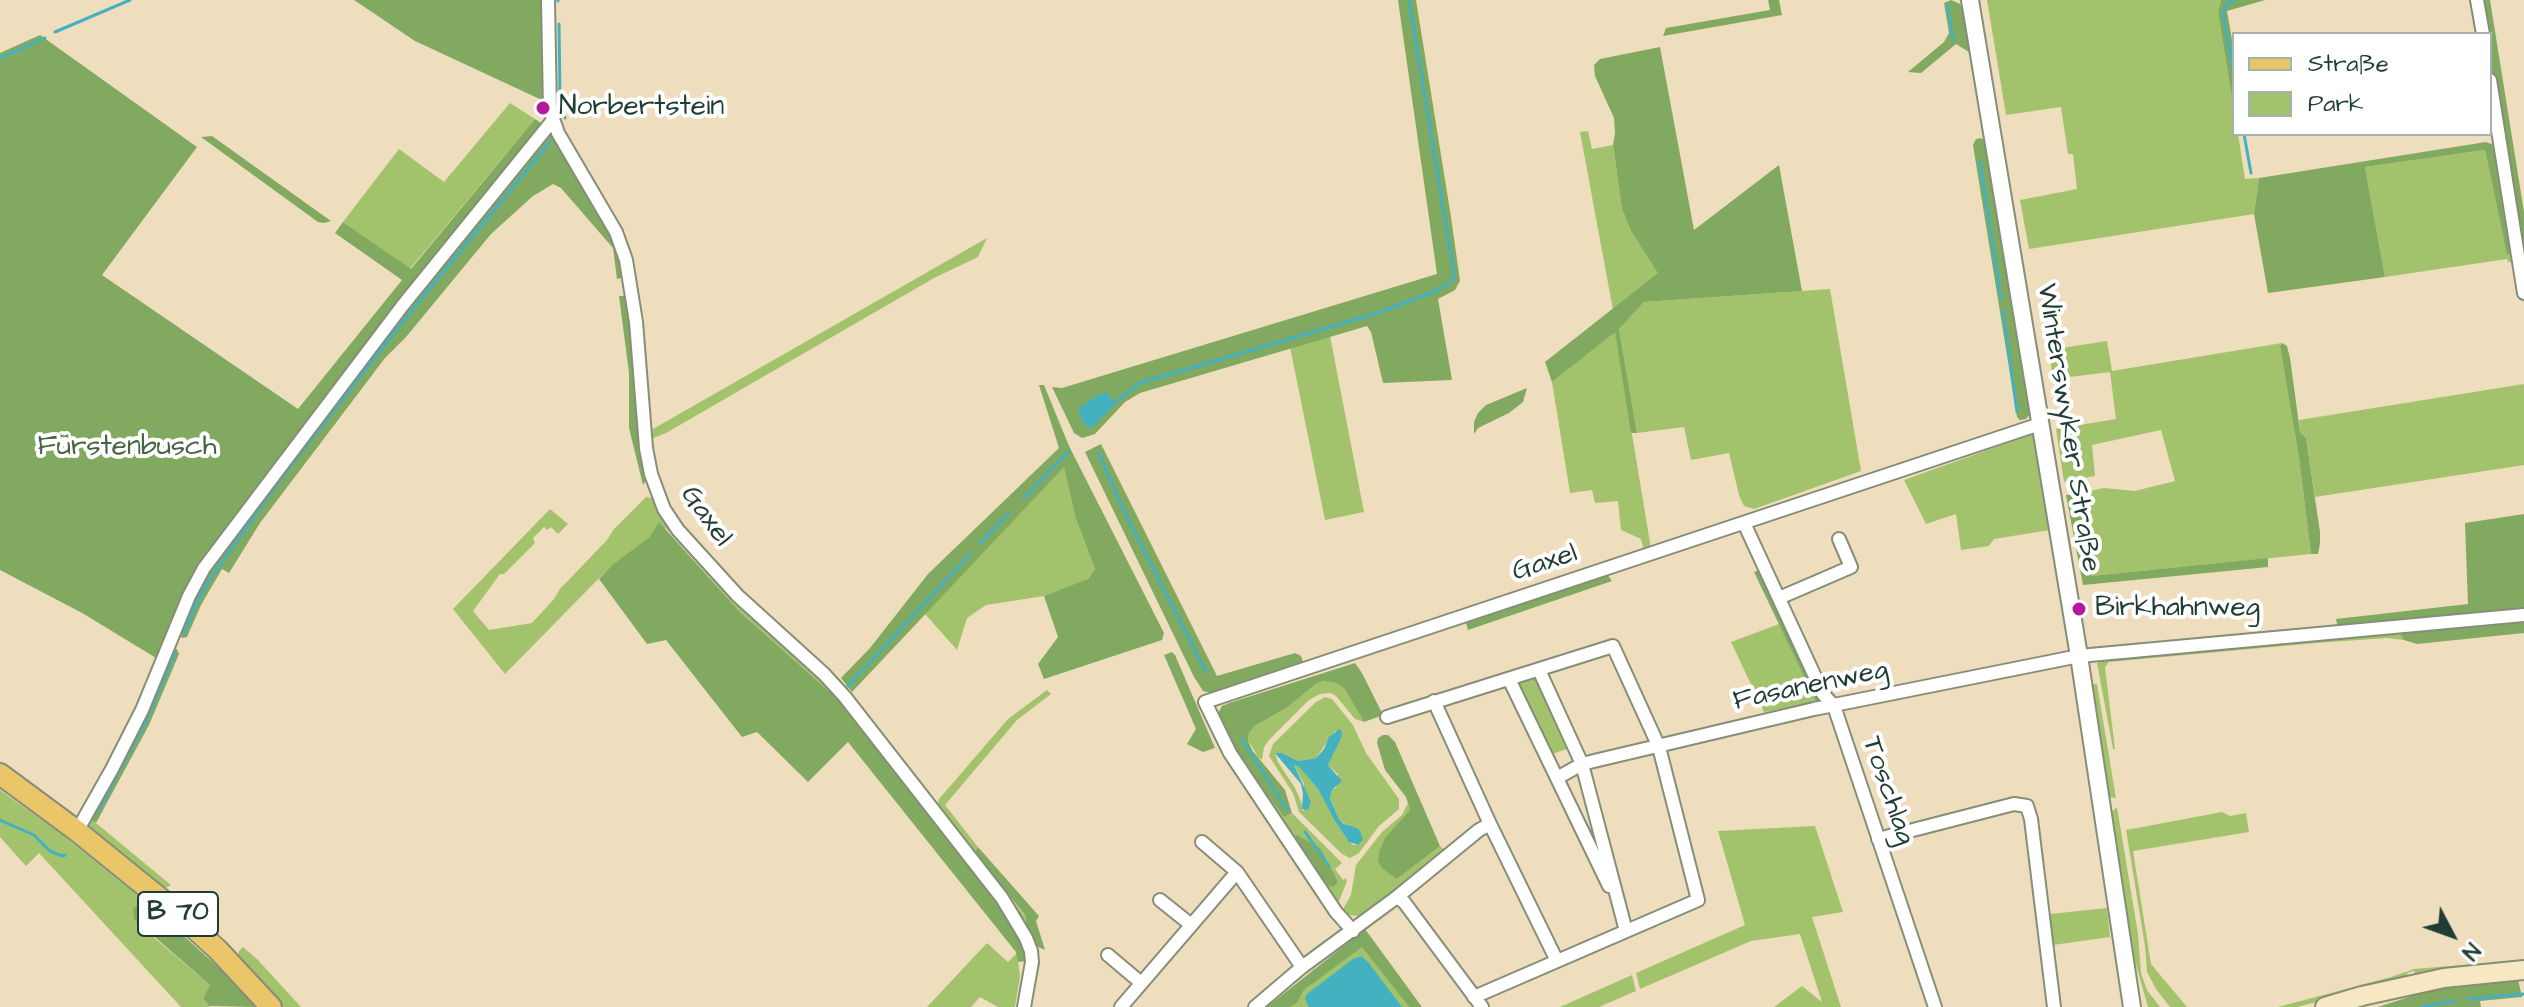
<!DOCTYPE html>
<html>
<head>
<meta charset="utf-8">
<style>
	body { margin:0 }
	#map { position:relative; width:2524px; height:1007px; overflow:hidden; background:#eedebd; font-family:"Architects Daughter",sans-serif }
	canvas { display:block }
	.legend { position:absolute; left:2232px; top:32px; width:260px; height:104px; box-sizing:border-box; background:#fff; border:2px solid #a5b1ae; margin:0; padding:10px 14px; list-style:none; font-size:24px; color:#1f3d34 }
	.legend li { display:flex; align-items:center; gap:16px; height:40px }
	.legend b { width:40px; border:2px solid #a5b1ae }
	.north { position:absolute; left:2412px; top:895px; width:80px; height:80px; -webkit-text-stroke:6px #fff; paint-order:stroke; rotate:131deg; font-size:22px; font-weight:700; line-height:32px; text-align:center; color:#1f3d34 }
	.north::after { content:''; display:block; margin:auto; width:28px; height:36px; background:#1f3d34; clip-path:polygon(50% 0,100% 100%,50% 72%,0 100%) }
</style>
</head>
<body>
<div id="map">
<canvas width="2524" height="1007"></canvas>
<ul class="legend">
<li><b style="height:10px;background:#eac669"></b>Straße</li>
<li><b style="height:22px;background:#a2c36c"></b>Park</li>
</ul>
<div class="north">N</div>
</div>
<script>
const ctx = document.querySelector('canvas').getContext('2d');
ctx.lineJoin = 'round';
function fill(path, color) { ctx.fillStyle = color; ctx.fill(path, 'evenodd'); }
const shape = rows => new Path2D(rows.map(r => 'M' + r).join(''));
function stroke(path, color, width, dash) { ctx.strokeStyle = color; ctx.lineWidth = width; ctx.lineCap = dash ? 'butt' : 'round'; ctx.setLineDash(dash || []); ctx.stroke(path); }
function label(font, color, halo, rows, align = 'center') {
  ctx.font = font + ' "Architects Daughter",sans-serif'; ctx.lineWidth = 8; ctx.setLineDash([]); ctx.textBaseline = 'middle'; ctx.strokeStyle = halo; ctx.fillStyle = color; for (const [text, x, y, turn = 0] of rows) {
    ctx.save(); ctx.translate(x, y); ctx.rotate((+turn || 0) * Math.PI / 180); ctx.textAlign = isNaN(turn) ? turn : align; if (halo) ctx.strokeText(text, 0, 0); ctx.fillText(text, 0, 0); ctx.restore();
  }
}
const green = shape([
	[1987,0,2221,0,2218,12,2234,111,2234,134,2238,134,2245,179,2259,178,2254,214,2029,249,2020,200,2077,189,2073,154,2068,154,2061,107,2006,115],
	[510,103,535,119,410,269,343,222,399,149,444,182],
	[1588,131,1592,149,1613,145,1622,209,1631,231,1659,273,1613,310,1580,132],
	[2485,150,2507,254,2515,251,2517,262,2508,262,2507,259,2385,277,2365,167],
	[987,238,978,257,934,278,666,433,651,439,653,429],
	[1830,289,1861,471,1754,509,1744,506,1739,495,1729,453,1691,460,1684,427,1637,433,1619,329,1644,302],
	[1615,331,1651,549,1644,551,1641,539,1621,530,1618,501,1595,503,1592,490,1570,493,1552,382],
	[1330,336,1364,512,1325,520,1290,347],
	[2107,341,2112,371,2282,343,2280,347,2299,458,2311,554,2091,576,2077,494,2104,488,2135,491,2175,481,2161,430,2092,445,2095,476,2064,482,2056,429,2116,419,2110,372,2053,379,2049,350],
	[2524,384,2524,465,2315,497,2306,438,2300,432,2299,420],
	[2032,434,2034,436,2050,530,1994,539,1989,546,1961,550,1956,514,1926,524,1904,480],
	[1064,466,1075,516,1095,569,1088,579,1065,589,1044,596,986,605,967,618,957,650,925,614],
	[646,497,652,498,835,691,831,693,740,612,666,528,612,565,505,674,453,609,550,509,568,524,558,534,551,527,547,530,544,527,533,538,535,543,504,574,500,574,473,611,489,630,532,623,554,599,560,589,607,540,614,529],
	[1779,624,1816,702,1764,712,1731,642],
	[2397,629,2404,640,2387,638,2316,643,2109,662,2105,667,2115,749,2113,749,2097,663,2104,660,2103,656],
	[1536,676,1570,748,1552,754,1516,683],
	[1326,681,1336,683,1344,688,1364,722,1355,719,1336,696,1331,693,1320,694,1309,700,1269,740,1264,747,1262,760,1258,757,1248,740,1249,733,1255,726,1288,707,1317,683],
	[2092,684,2097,684,2116,798,2108,797],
	[1047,690,1051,694,1017,720,945,805,978,847,974,851,1025,916,1027,931,937,807,939,799,1008,719],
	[1325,697,1332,699,1353,725,1366,753,1399,799,1399,809,1379,826,1359,853,1350,858,1342,854,1299,812,1293,793,1269,756,1273,744,1316,702],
	[1338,730,1341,730,1328,765,1338,774,1336,788,1332,790,1330,799,1339,819,1349,827,1361,843,1357,845,1353,845,1346,838,1318,789,1300,768,1294,765,1304,784,1304,811,1302,809,1302,804,1295,788,1278,762,1275,753,1282,753,1298,761,1316,758,1334,732],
	[1243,762,1284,817,1292,813,1342,863,1335,869,1343,880,1345,878,1347,881,1339,901,1335,902],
	[0,790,65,837,145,901,133,908,139,925,210,985,203,998,210,1007,181,1007,39,853,26,866,0,837],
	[1408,803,1410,810,1403,820,1397,879,1440,846,1445,850,1371,910,1360,916,1347,915,1342,911,1351,895,1356,865,1382,832,1402,815],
	[2117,807,2138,934,2141,973,2147,990,2160,1007,2148,1007,2130,944,2109,814],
	[2222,812,2230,816,2246,813,2249,832,2133,851,2151,964,2187,1007,2170,1007,2156,989,2147,972,2145,946,2126,830],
	[88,818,96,823,171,885,162,890,87,830],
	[1815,826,1843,912,1812,917,1841,1007,1774,1007,1802,986,1822,1002,1800,934,1751,941,1640,989,1636,973,1745,925,1718,831],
	[2107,908,2110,937,2053,945,2050,914],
	[987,943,1008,962,1017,953,1020,976,1015,1007,998,1007,980,997,971,1007,927,1007],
	[1362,946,1409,1007,1290,1007,1297,1003,1304,990],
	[243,947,258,960,301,1007,281,1007,237,959,239,951],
	[2524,960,2524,965,2417,977,2414,971,2410,972,2407,973,2408,979,2297,1007,2278,1007,2391,977,2414,969],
	[1632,975,1636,991,1599,1007,1560,1007]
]);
const forest = shape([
	[354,0,541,0,544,101,415,41],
	[1398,0,1416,0,1451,217,1460,281,1455,290,1438,299,1452,380,1383,383,1371,332,1367,326,1140,393,1125,402,1095,434,1082,438,1074,433,1052,387,1062,388,1437,274],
	[1768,0,1779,0,1782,15,1663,36,1666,28,1770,10],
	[1951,0,1960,4,1964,9,1972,54,1956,44,1921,73,1908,72,1944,42,1949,33,1944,3],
	[2221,0,2265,0,2227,11,2234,51,2234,111,2218,12],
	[2480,0,2490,0,2524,212,2524,272,2490,62,2490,34,2485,34],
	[40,35,197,147,102,275,298,409,402,280,335,233,343,222,411,269,535,119,544,125,533,135,371,339,224,533,191,580,156,658,84,614,0,570,0,53],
	[1660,47,1694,230,1779,165,1802,291,1644,302,1619,329,1637,433,1631,433,1615,332,1552,382,1545,362,1658,273,1631,231,1622,209,1613,145,1615,133,1614,118,1595,76,1594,65,1600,59],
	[546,135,553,135,607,221,626,277,617,279,613,248,561,188,553,184,533,196,491,234,406,337,385,358,260,523,229,573,222,569,201,605,187,637,183,638,176,635,197,586,384,335],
	[212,136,331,221,324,223,318,222,201,137],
	[1981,138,1985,141,2030,414,2026,419,2020,420,2017,417,1977,170,1973,145,1976,139],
	[2486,142,2499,147,2515,251,2507,255,2485,150,2365,167,2385,277,2268,293,2254,214,2259,178],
	[619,296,629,296,647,479,643,485,629,428,629,373],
	[2282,343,2287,346,2290,358,2300,432,2306,438,2320,532,2320,544,2318,554,2311,554,2299,458,2280,347],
	[1039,385,1044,385,1069,446,1164,633,1162,640,1044,679,1038,664,1058,637,1044,596,1088,579,1095,569,1075,516,1064,467,852,692,841,678,870,648,928,574,1059,448],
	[1527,388,1523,402,1509,413,1478,428,1474,434,1474,422,1478,413,1486,405],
	[1101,444,1217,676,1295,653,1301,656,1305,667,1214,694,1203,691,1194,677,1085,452],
	[2077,494,2091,576,2268,558,2268,567,2083,585,2066,495],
	[2524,514,2524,611,2339,627,2337,624,2336,619,2468,604,2465,523],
	[659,522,740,612,831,693,835,691,1004,907,1027,953,1028,961,1018,962,1016,952,848,742,808,782,757,732,742,737,666,640,647,644,599,579,612,565,649,538],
	[1759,570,1821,701,1816,702,1754,572],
	[1607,574,1612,581,1468,630,1466,623],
	[2524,618,2524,633,2417,644,2404,640,2397,629],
	[177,649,179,654,149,725,96,823,88,818,170,650],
	[1172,652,1175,655,1215,748,1203,752,1187,744,1196,729,1164,655],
	[1355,663,1362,673,1383,715,1364,722,1344,688,1336,683,1325,681,1317,683,1288,707,1255,726,1249,733,1248,740,1252,750,1285,790,1292,813,1284,817,1233,749,1218,713,1222,706,1229,703],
	[1383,735,1388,735,1395,742,1440,846,1397,879,1383,869,1378,861,1379,852,1385,838,1410,810,1406,797,1385,770,1377,743,1378,738],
	[1297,835,1320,848,1338,882,1333,887,1324,884,1294,839],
	[978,847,1039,916,1036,921,1045,950,1034,945,1027,931,1025,915,974,852],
	[145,901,218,967,256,1007,209,1006,203,998,210,985,134,919,133,908],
	[1365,929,1422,1007,1409,1007,1362,947,1304,990,1297,1003,1290,1007,1267,1007],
	[2517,975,2522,997,2480,1001,2481,1007,2378,1007,2455,982]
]);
const water = shape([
	[1107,392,1115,405,1090,429,1083,423,1078,409,1096,396],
	[1339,729,1341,730,1342,736,1328,765,1342,781,1332,790,1330,799,1339,819,1344,824,1357,828,1360,831,1363,840,1358,845,1349,842,1335,821,1318,789,1300,768,1294,765,1311,802,1308,810,1302,809,1303,794,1301,784,1275,753,1282,753,1298,761,1316,758,1324,749,1329,737],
	[1361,956,1368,962,1402,1007,1309,1007,1305,999,1307,994,1353,959]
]);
const stream = shape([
	[558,0,558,1],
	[1947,5,1953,39],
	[559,24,560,97,565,118],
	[55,32,130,0],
	[0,58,45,38],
	[2234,76,2223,13,2226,4,2235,0],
	[2244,134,2251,173],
	[1980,162,2001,299],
	[2003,311,2017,412],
	[1113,404,1140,383,1381,312,1438,290,1452,281,1454,273,1409,0],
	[1098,452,1125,513,1206,672],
	[1024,498,1069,451],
	[980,543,1009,513],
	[184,634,194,608,208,582,280,480,404,320,550,142],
	[848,686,970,554],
	[1242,739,1287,810],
	[98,811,146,721,175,653],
	[0,820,34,835,50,851,62,856,65,855],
	[1305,832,1329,866],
	[2468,999,2524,994],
	[2421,1007,2454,1001]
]);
const minor = shape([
	[548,0,550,110,558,133,616,232,626,260,636,322,646,448,651,474,664,509,678,530,738,596,824,674,845,697,1002,898,1026,938,1031,951,1032,962,1024,1007],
	[2477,0,2483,34],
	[2490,80,2524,293],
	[1744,523,1823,694,1834,706,1935,1007],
	[1779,598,1851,567,1839,539],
	[1539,670,1582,764,1626,931],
	[1509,679,1609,886],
	[1434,701,1490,824],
	[1387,717,1613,646,1659,747,1698,900,1474,997],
	[1557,778,1582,764,1594,761,1814,709,2079,656,2524,615],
	[77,831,112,769,142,710,189,596,204,568,403,305,553,120],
	[1878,839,2014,804,2027,806,2031,819,2054,1007],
	[1202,842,1237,872,1302,967],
	[1397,897,1479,830,1490,824,1557,961],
	[1160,900,1190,924],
	[1353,931,1336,912,1230,753,1205,702,2040,424],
	[1108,955,1140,982],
	[1121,1007,1237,872],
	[1255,1007,1302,967,1397,897,1404,902,1482,1007]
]);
const tertiary = shape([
	[1970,0,2079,656,2132,1007]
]);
const secondary = shape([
	[2325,1007,2362,996,2444,978,2524,970]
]);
const primary = shape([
	[0,774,77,831,172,908,218,950,271,1007]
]);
const markers = [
	[543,108,8,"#b5179e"],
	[2079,609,8,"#b5179e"]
];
const shields = [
	[178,914,80]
];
const shieldNames = [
	["B 70",178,914]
];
const poiNames = [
	["Norbertstein",559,108],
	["Birkhahnweg",2095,609]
];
const streetNames = [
	["Winterswyker Straße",2067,428,81],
	["Gaxel",705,517,54],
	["Gaxel",1545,564,-18],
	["Fasanenweg",1811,687,-12],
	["Toschlag",1887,791,71]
];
const parkNames = [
	["Fürstenbusch",127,448]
];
fill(green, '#a2c36c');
fill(forest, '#81a960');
fill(water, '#44b1c1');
stroke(stream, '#44b1c1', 3);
stroke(minor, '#868e78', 16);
stroke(tertiary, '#868e78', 20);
stroke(secondary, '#868e78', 22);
stroke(primary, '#868e78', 24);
stroke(minor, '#fff', 12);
stroke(tertiary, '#fff', 16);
stroke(secondary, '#f7e8c3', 18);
stroke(primary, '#eac669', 20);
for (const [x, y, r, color] of markers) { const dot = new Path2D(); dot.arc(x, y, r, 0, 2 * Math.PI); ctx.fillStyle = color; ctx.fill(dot); stroke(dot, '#fff', 3); }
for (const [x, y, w] of shields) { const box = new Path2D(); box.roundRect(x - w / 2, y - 22, w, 44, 6); ctx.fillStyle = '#fff'; ctx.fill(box); stroke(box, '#1f3d34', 2); }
label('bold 26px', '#1f3d34', null, shieldNames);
label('28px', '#1f3d34', '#fff', poiNames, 'left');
label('28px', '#1f3d34', '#fff', streetNames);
label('28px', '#466545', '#fff', parkNames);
</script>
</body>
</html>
